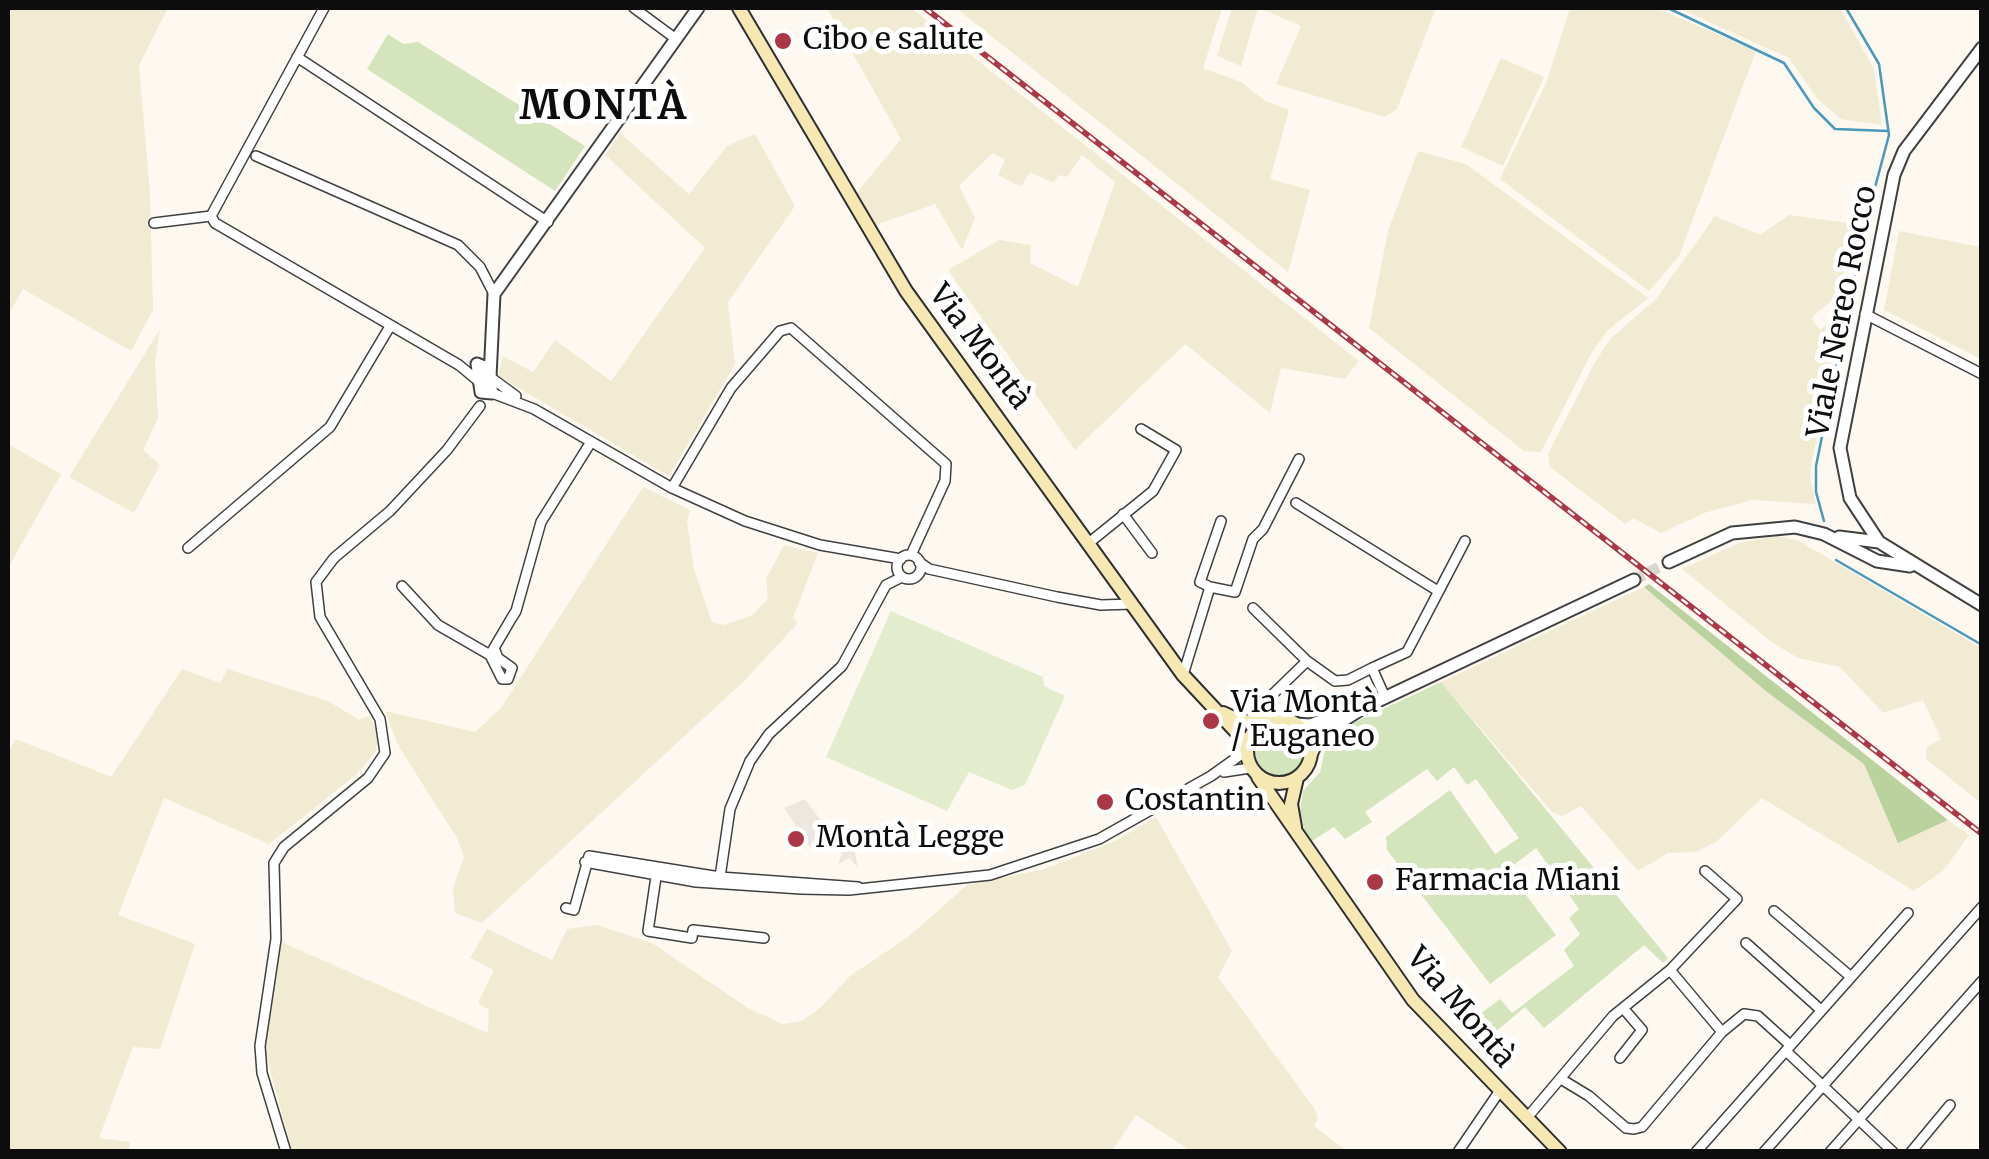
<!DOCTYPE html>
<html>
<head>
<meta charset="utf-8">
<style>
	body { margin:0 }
	#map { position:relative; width:1989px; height:1159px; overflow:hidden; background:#fdf9f0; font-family:Merriweather,serif }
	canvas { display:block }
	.frame { position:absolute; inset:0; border:10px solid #0d0d0d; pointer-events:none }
</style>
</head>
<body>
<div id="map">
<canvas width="1989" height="1159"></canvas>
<div class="frame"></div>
</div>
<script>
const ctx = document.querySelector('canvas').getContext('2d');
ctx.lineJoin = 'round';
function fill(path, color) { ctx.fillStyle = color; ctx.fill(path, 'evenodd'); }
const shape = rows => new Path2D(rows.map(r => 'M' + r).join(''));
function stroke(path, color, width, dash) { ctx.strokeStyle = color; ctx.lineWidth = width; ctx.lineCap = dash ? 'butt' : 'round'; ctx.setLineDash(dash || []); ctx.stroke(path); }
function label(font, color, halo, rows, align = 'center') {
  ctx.font = font + ' Merriweather,serif'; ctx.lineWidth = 10; ctx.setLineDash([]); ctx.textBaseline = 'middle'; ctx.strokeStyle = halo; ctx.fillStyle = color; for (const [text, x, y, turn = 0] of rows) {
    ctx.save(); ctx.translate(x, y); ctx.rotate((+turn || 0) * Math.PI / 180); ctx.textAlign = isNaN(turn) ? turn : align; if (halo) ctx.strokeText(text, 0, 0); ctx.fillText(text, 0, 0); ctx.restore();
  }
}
const farmland = shape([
	[8,8,168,8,139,65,150,194,153,310,131,351,23,289,8,315],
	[827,8,911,8,1359,361,1345,379,1281,368,1270,413,1185,344,1075,450,948,270,999,240,1031,245,1030,263,1078,287,1115,182,1082,155,1067,177,1058,175,1054,183,1030,172,1021,187,998,175,1005,160,993,153,959,186,975,218,962,250,935,204,873,226,854,196,901,139],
	[956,8,1222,8,1203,68,1241,82,1265,101,1289,110,1270,179,1310,190,1288,272],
	[1232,8,1258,8,1241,66,1217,56],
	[1259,8,1436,8,1397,109,1385,117,1276,84,1301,26],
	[1570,8,1656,8,1756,51,1679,256,1649,291,1500,179,1547,81],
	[1678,8,1840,8,1874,69,1882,125,1840,119,1816,97,1789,58],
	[1501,58,1544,77,1503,166,1461,147],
	[620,133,689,194,727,146,755,134,795,206,728,302,735,364,669,476,498,376,503,356,533,372,555,340,611,381,705,248,605,155],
	[1418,151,1466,164,1648,298,1608,330,1591,354,1541,452,1524,451,1369,328,1388,231],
	[1789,215,1855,224,1838,295,1811,318,1820,330,1829,323,1839,326,1812,461,1810,479,1816,504,1752,500,1704,513,1661,533,1633,518,1625,524,1550,467,1548,454,1595,362,1611,338,1655,300,1715,216,1760,235],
	[1899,231,1981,247,1981,359,1884,310],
	[160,329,155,361,158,418,143,450,160,465,134,513,69,477],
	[8,444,61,474,8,568],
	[643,487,690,510,687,521,694,569,712,622,724,625,753,615,768,598,766,579,784,545,818,553,793,618,798,623,744,681,482,923,455,913,453,888,464,857,457,838,399,747,385,711,475,732,501,708],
	[1777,536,1799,541,1981,648,1981,803,1926,759,1927,747,1941,739,1923,700,1883,713,1840,667,1798,658,1773,643,1682,569,1739,543],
	[1644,587,1767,692,1864,764,1898,843,1948,820,1969,835,1943,871,1914,891,1762,798,1716,842,1695,852,1668,853,1638,871,1581,806,1562,816,1552,812,1441,682],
	[182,669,220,683,227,669,328,701,359,720,369,716,378,733,376,751,357,774,269,844,164,798,118,915,195,944,160,1049,133,1047,99,1138,130,1142,129,1151,8,1152,8,751,16,739,111,777],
	[1156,817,1232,951,1218,977,1314,1108,1318,1117,1314,1126,1347,1151,1191,1151,1136,1115,1111,1152,292,1151,266,1054,266,1022,281,942,488,1033,489,1010,478,1003,494,970,470,958,487,929,552,960,567,929,597,925,652,943,748,1008,783,1024,802,1021,820,1008,850,976,908,937,967,885,1044,869,1115,841]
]);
const green = shape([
	[388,34,403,44,418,42,585,146,555,191,367,69],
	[1441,682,1668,958,1663,963,1644,945,1544,1028,1525,1007,1494,1033,1480,1014,1500,999,1512,1013,1574,966,1564,950,1580,934,1569,918,1579,909,1536,848,1507,870,1556,935,1490,984,1387,850,1386,837,1450,790,1495,854,1519,838,1476,779,1467,785,1454,767,1437,781,1427,769,1365,812,1372,822,1345,839,1334,827,1312,841,1306,839,1300,811,1303,791,1320,772,1327,741,1336,731],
	'1254 752a25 25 0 1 1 50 0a25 25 0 1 1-50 0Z'
]);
const forest = shape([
	[1649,584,1804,706,1948,820,1898,843,1864,764,1767,692,1644,587]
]);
const pitch = shape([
	[891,611,1043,677,1044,686,1065,696,1025,785,1012,790,969,772,947,811,826,757]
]);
const plaza = shape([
	[805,799,831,834,853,842,858,868,850,858,838,864,842,853,834,850,813,851,784,808]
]);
const stream = shape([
	[1668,8,1784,63,1814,108,1835,129,1888,131],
	[1824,521,1816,492,1816,466,1866,221,1889,135,1879,64,1846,8],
	[1836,560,1982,645]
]);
const tertiaryTunnel = shape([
	[1634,580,1669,562]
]);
const minor = shape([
	[634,8,676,39],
	[297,57,548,222],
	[256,156,458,245,480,267,494,294],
	[211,216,215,223,459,365,477,380],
	[211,216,324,8],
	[154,223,211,216],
	[1865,314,1982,374],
	[490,377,516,396],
	[492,393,534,409,672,488,745,521,820,545,901,559],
	[672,488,731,388,780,331,791,328,946,464,945,481,911,555],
	[1296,503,1438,591],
	[1123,514,1152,553],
	[1090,542,1153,491,1176,450,1141,429],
	[188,548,330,427,389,328],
	'897 567a12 12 0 1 1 24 0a12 12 0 1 1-24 0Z',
	[919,562,929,569,1057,597,1101,605,1132,604],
	[402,586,438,625,490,655],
	[1210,587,1200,582,1221,521],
	[1253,608,1307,661,1335,681,1348,680,1372,668,1385,697],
	[494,648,498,658,512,668,508,679,502,679,490,655,494,648,511,619,516,611,541,522,591,442],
	[1372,668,1407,652,1465,541],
	[1183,675,1210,587,1235,592,1253,539,1263,529,1299,459],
	[1272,695,1307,661],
	[1224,772,1250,768],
	[585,862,696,882,801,889,849,890,990,875,1099,839,1211,776,1246,751],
	[656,877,648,931,692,938,693,930,764,938],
	[720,877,730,809,750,761,769,734,842,666,886,585,902,577],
	[566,908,574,910,589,856,720,877,858,887],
	[1774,911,1851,977],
	[1746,943,1821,1010],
	[1670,970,1722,1032],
	[1786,1051,1893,1152],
	[1620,1058,1642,1030,1623,1008],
	[1561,1079,1589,1096,1626,1128,1634,1129,1642,1127,1722,1032,1744,1014,1758,1016,1790,1045],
	[1526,1119,1613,1016,1670,970,1737,899,1705,871],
	[286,1152,262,1073,260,1046,276,939,274,863,284,847,368,778,385,753,380,719,320,617,316,582,334,558,390,511,447,450,480,406],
	[1458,1152,1499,1092],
	[1696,1152,1908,913],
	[1764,1152,1982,907],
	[1830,1152,1982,981],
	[1911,1152,1950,1105]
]);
const tertiary = shape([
	[1982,48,1904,151,1894,175,1840,448,1850,498,1879,542,1982,605],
	[477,364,487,368,492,393,481,392,477,364],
	[490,377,494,294,698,8],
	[1839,537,1879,542],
	[1669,562,1732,533,1795,527,1824,534,1877,561,1910,566],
	[1296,724,1310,725,1344,713],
	[1311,755,1320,735,1363,708,1634,580]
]);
const secondary = shape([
	[739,8,906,291,1183,675,1240,736,1246,749],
	[1223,713,1240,721,1264,722],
	'1247 751a32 32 0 1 1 64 0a32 32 0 1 1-64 0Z',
	[1258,777,1413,1000,1560,1152],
	[1295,827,1291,804,1297,778]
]);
const rail = shape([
	[925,8,1982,834]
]);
const markers = [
	[783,41,10,"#ac3747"],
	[1211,721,10,"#ac3747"],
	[1105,802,10,"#ac3747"],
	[796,839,10,"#ac3747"],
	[1375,882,10,"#ac3747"]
];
const poiNames = [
	["Cibo e salute",803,41],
	["Via Montà",1231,704],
	["/ Euganeo",1231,738],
	["Costantin",1125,802],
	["Montà Legge",816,839],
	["Farmacia Miani",1395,882]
];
const streetNames = [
	["Viale Nereo Rocco",1843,312,-79],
	["Via Montà",979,347,53],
	["Via Montà",1460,1008,49]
];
const districtNames = [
	["MONTÀ",604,108]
];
fill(farmland, '#f0ebd2');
fill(green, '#d4e4bd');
fill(forest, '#bad29e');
fill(pitch, '#e4ecce');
fill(plaza, '#ede8df');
stroke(stream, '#4a99bc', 2.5);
stroke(tertiaryTunnel, '#d9d6ce', 11, [11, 5.5]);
stroke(minor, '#404040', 12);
stroke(tertiary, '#404040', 15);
stroke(secondary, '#2f2f2f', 16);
stroke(minor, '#fff', 9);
stroke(tertiary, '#fff', 11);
stroke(secondary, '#f5e8b3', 12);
stroke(rail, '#ac3747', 6);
stroke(rail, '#fff', 2.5, [8]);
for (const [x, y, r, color] of markers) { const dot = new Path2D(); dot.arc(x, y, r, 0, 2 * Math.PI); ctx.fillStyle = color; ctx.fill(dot); stroke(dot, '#fff', 4); }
label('30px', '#0d0d0d', '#fff', poiNames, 'left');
label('30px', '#0d0d0d', '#fff', streetNames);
ctx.letterSpacing = '2.5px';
label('bold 40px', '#0d0d0d', '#fff', districtNames);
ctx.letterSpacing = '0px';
</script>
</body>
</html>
